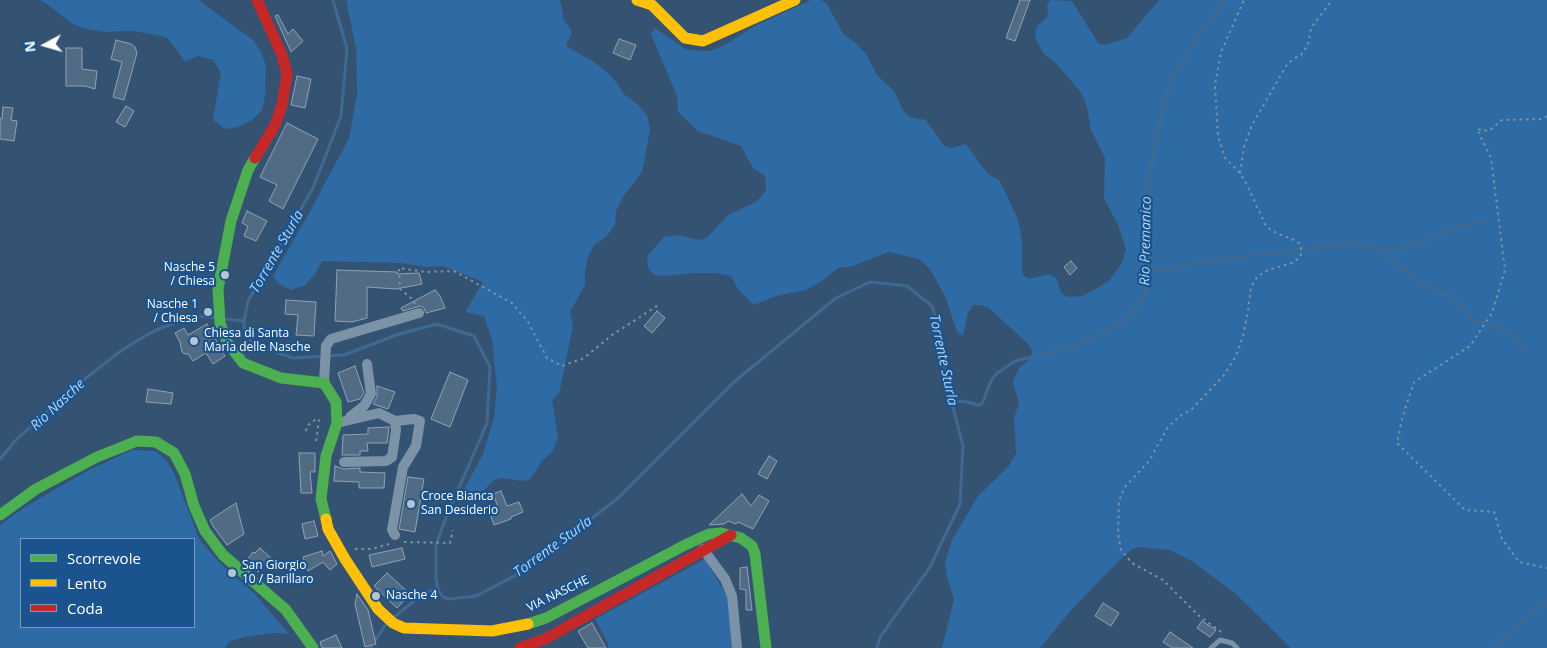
<!DOCTYPE html>
<html>
<head>
<meta charset="utf-8">
<style>
	body { margin:0 }
	#map { position:relative; width:1547px; height:648px; overflow:hidden; background:#345373; font-family:"Open Sans",sans-serif }
	canvas { display:block }
	.legend { position:absolute; left:20px; top:538px; width:175px; height:90px; box-sizing:border-box; background:#1a538d; border:1px solid #7698bb; margin:0; padding:6px 9px; list-style:none; font-size:15px; color:#fff }
	.legend li { display:flex; align-items:center; gap:10px; height:25px }
	.legend b { width:25px; border:1px solid #7698bb }
	.north { position:absolute; left:20px; top:20px; width:50px; height:50px; -webkit-text-stroke:4px #1a538d; paint-order:stroke; rotate:264deg; font-size:14px; font-weight:700; line-height:20px; text-align:center; color:#fff }
	.north::after { content:''; display:block; margin:auto; width:18px; height:22px; background:#fff; clip-path:polygon(50% 0,100% 100%,50% 72%,0 100%) }
</style>
</head>
<body>
<div id="map">
<canvas width="1547" height="648"></canvas>
<ul class="legend">
<li><b style="height:6px;background:#4caf50"></b>Scorrevole</li>
<li><b style="height:6px;background:#ffc107"></b>Lento</li>
<li><b style="height:6px;background:#c62828"></b>Coda</li>
</ul>
<div class="north">N</div>
</div>
<script>
const ctx = document.querySelector('canvas').getContext('2d');
ctx.lineJoin = 'round';
function fill(path, color) { ctx.fillStyle = color; ctx.fill(path, 'evenodd'); }
const shape = rows => new Path2D(rows.map(r => 'M' + r).join(''));
function stroke(path, color, width, dash) { ctx.strokeStyle = color; ctx.lineWidth = width; ctx.lineCap = dash ? 'butt' : 'round'; ctx.setLineDash(dash || []); ctx.stroke(path); }
function label(font, color, halo, rows, align = 'center') {
  ctx.font = font + ' "Open Sans",sans-serif'; ctx.lineWidth = 4.5; ctx.setLineDash([]); ctx.textBaseline = 'middle'; ctx.strokeStyle = halo; ctx.fillStyle = color; for (const [text, x, y, turn = 0] of rows) {
    ctx.save(); ctx.translate(x, y); ctx.rotate((+turn || 0) * Math.PI / 180); ctx.textAlign = isNaN(turn) ? turn : align; if (halo) ctx.strokeText(text, 0, 0); ctx.fillText(text, 0, 0); ctx.restore();
  }
}
const green = shape([
	[39,0,198,0,253,40,261,52,266,66,265,96,262,110,252,120,238,127,225,129,213,120,221,73,213,60,198,56,185,62,168,38,156,35,133,31,105,32,86,29,73,24,44,2],
	[346,0,560,0,564,20,572,32,566,46,594,62,606,71,616,82,625,95,637,104,647,115,650,129,642,172,623,197,616,211,615,225,606,237,594,245,588,257,585,271,585,285,570,312,573,326,567,355,559,394,552,400,558,437,553,451,542,461,530,479,523,481,501,478,494,480,473,501,465,502,459,499,483,454,494,418,497,387,492,340,484,316,465,312,483,282,443,266,426,267,401,263,322,261,315,274,305,285,291,290,278,283,273,276,307,217,349,138,357,95,356,48],
	[811,0,821,0,827,4,843,34,856,43,866,54,877,75,894,91,904,112,910,117,926,120,944,146,952,148,966,144,987,173,1000,181,1018,220,1022,241,1022,273,1028,279,1049,274,1056,278,1061,293,1068,297,1083,296,1109,281,1122,263,1126,249,1118,225,1104,198,1105,158,1091,130,1087,107,1082,94,1057,64,1044,54,1036,40,1035,33,1037,26,1048,16,1047,5,1050,0,1072,1,1098,43,1105,45,1127,38,1159,0,1547,0,1547,648,1291,648,1237,595,1192,561,1169,550,1139,547,1132,549,1125,555,1072,609,1040,648,942,648,954,599,947,577,945,563,952,540,978,496,1008,467,1016,454,1014,418,1019,403,1013,382,1019,368,1031,358,1032,350,1028,344,988,307,981,305,973,305,968,312,963,336,957,332,945,296,930,269,919,259,888,252,853,266,838,268,819,283,805,290,776,296,754,305,738,289,731,276,716,273,693,273,663,276,655,275,649,270,647,262,648,255,664,237,678,235,700,240,707,238,728,215,756,202,766,191,765,176,753,168,741,146,698,131,678,112,677,96,651,34,655,28,687,50,709,51,723,46,755,26],
	[132,450,155,451,166,460,174,473,199,539,219,562,255,594,289,634,274,633,244,637,229,642,225,648,0,648,0,525,25,507,87,471],
	[21,539,194,539,194,627,21,627],
	[705,559,727,596,733,648,608,648,608,643,595,619]
]);
const stream = shape([
	[333,0,347,49,341,116,313,188,248,301,244,321,244,328,251,341,258,346,293,358,344,355,399,334,437,324,474,336,490,367,487,423,445,520,436,545,436,577,438,590,443,597,449,599,476,596,520,573,617,499,735,381,836,298,870,282,907,286,932,306,941,333,945,376,963,446,960,504,930,567,880,637,877,648],
	[1382,250,1412,247,1455,227,1488,221],
	[1148,272,1214,260,1359,243,1382,250,1394,263,1426,286,1452,296,1473,320,1508,330,1526,353],
	[225,319,244,321],
	[952,403,963,401,978,405,982,404,991,381,996,374,1015,361,1066,349,1104,333,1119,325,1133,312,1145,294,1148,279,1148,258,1144,234,1146,193,1165,98,1180,65,1204,28,1226,0],
	[0,459,16,440,76,386,118,353,138,340,156,330,185,319,199,316,216,318],
	[393,618,420,596,437,588],
	[370,648,386,624],
	[1492,648,1547,601]
]);
const building = shape([
	[1020,0,1030,0,1015,41,1006,38,1020,0],
	[278,15,288,34,293,29,303,41,291,52,275,16,278,15],
	[619,39,636,45,630,60,613,53,619,39],
	[116,40,131,44,135,47,137,53,124,100,113,97,122,62,111,59,116,40],
	[66,48,82,48,82,69,97,71,95,89,85,86,66,86,66,48],
	[297,76,311,79,305,108,291,105,297,76],
	[126,106,134,111,125,127,116,122,126,106],
	[3,107,13,108,11,120,17,121,14,141,0,139,0,118,2,119,3,107],
	[287,123,318,139,283,209,269,201,277,185,260,177,287,123],
	[247,211,267,221,256,241,244,236,248,226,242,223,247,211],
	[1071,261,1077,268,1070,275,1064,267,1071,261],
	[337,270,397,272,397,274,419,273,422,284,396,289,367,287,367,318,352,322,335,321,337,270],
	[435,290,440,296,445,308,426,313,424,308,420,306,403,311,401,308,435,290],
	[286,300,316,302,314,336,296,335,298,315,285,314,286,300],
	[657,311,665,318,652,333,644,326,657,311],
	[207,324,225,356,213,364,206,353,193,361,188,354,185,354,182,352,180,342,175,333,184,328,188,335,207,324],
	[355,366,364,393,360,399,348,402,338,373,355,366],
	[450,372,468,380,450,427,431,419,450,372],
	[377,386,395,392,388,409,373,404,377,397,377,386],
	[148,389,173,393,171,404,146,402,148,389],
	[389,427,387,443,367,443,368,451,360,451,360,455,342,455,343,435,368,434,368,428,389,427],
	[299,453,315,453,315,472,310,472,312,493,301,493,299,453],
	[769,456,777,461,767,479,758,474,769,456],
	[335,466,344,469,360,468,360,472,385,473,384,488,359,488,359,482,334,481,335,466],
	[408,477,424,479,415,532,399,529,408,477],
	[501,491,507,506,519,502,523,512,511,517,511,519,494,525,489,511,498,507,493,494,501,491],
	[742,494,751,506,759,495,769,501,753,529,738,522,736,524,728,521,724,524,709,525,742,494],
	[236,503,244,534,227,545,213,526,210,520,236,503],
	[314,521,318,536,305,539,302,524,314,521],
	[260,548,271,558,258,572,246,561,253,552,255,553,260,548],
	[402,548,405,559,372,567,369,555,402,548],
	[322,551,323,556,330,551,337,564,330,570,323,562,308,571,303,557,322,551],
	[747,567,752,610,746,610,746,590,740,589,740,568,747,567],
	[387,573,410,594,397,608,374,586,387,573],
	[357,594,368,610,376,644,365,647,355,604,357,594],
	[1103,603,1119,613,1111,626,1095,616,1103,603],
	[1202,621,1216,630,1210,637,1197,628,1202,621],
	[592,623,606,648,588,648,578,631,592,623],
	[1170,632,1193,648,1172,648,1163,642,1170,632],
	[336,635,342,648,322,648,320,642,336,635]
]);
const path = shape([
	[1547,116,1543,119,1502,120,1489,131,1477,129,1491,158,1505,270,1492,313,1470,346,1414,382,1403,415,1397,443,1465,510,1494,512,1502,539,1519,562,1547,568],
	[1240,173,1244,146,1252,125,1286,66,1293,59,1301,55,1308,45,1311,28,1332,0],
	[415,304,412,299,400,289,399,268,426,272,454,271,512,303,528,322,547,358,562,366,584,358,612,335,660,304],
	[306,431,307,426,315,420,319,419,316,443],
	[404,542,450,543,453,530],
	[355,549,372,549,389,544],
	[1221,632,1198,615,1163,580,1132,563,1121,550,1118,534,1119,501,1124,488,1149,461,1168,427,1180,416,1192,409,1224,375,1236,356,1243,336,1248,311,1251,287,1257,277,1268,270,1292,263,1299,258,1302,252,1300,244,1294,240,1272,231,1266,226,1246,183,1240,173,1225,158,1218,136,1215,85,1221,52,1244,0]
]);
const lane = shape([
	[1211,648,1220,640,1232,643,1237,648]
]);
const street = shape([
	[324,383,326,346,331,339,419,313],
	[350,417,364,406,371,394,367,364],
	[395,421,414,419,420,421,416,446,403,467,392,530,395,535],
	[337,423,379,413,395,421,396,430,392,457,386,461,344,462],
	[703,549,725,579,732,596,737,648]
]);
const fast = shape([
	[255,158,248,170,231,221,218,289,220,323,227,342,243,363,281,378,324,383,336,402,337,423,326,456,321,499,326,519],
	[0,515,36,489,97,457,137,441,156,442,174,453,185,474,194,506,205,531,223,555,286,610,313,648],
	[528,624,546,618,685,545,709,534,721,533,741,538,752,546,755,554,766,648]
]);
const slow = shape([
	[637,0,652,5,685,38,703,41,795,0],
	[326,519,328,529,345,559,378,609,393,623,404,628,492,631,528,624]
]);
const jam = shape([
	[255,158,275,125,282,105,287,74,282,55,257,0],
	[520,648,545,639,731,535]
]);
const markers = [
	[225,275,5,"#b8c3ce"],
	[208,312,5,"#b8c3ce"],
	[194,341,5,"#b8c3ce"],
	[411,504,5,"#b8c3ce"],
	[232,573,5,"#b8c3ce"],
	[376,596,5,"#b8c3ce"]
];
const poiNames = [
	["Nasche 5",215,268,"right"],
	["/ Chiesa",215,282,"right"],
	["Nasche 1",198,305,"right"],
	["/ Chiesa",198,319,"right"],
	["Chiesa di Santa",204,334],
	["Maria delle Nasche",204,348],
	["Croce Bianca",421,497],
	["San Desiderio",421,511],
	["San Giorgio",242,566],
	["10 / Barillaro",242,580],
	["Nasche 4",386,596]
];
const streetNames = [
	["VIA NASCHE",558,594,-26]
];
const waterNames = [
	["Rio Premanico",1146,241,-89],
	["Torrente Sturla",277,252,-60],
	["Torrente Sturla",943,360,78],
	["Rio Nasche",58,405,-43],
	["Torrente Sturla",553,547,-36]
];
fill(green, '#2e6aa3');
stroke(stream, '#406991', 3);
fill(building, '#526b85');
stroke(building, '#90a2b5', 1);
stroke(path, '#7b92a7', 2, [2.5, 4]);
stroke(lane, '#7b92a7', 5);
stroke(street, '#7b92a7', 10);
stroke(fast, '#4caf50', 11);
stroke(slow, '#ffc107', 11);
stroke(jam, '#c62828', 11);
for (const [x, y, r, color] of markers) { const dot = new Path2D(); dot.arc(x, y, r, 0, 2 * Math.PI); ctx.fillStyle = color; ctx.fill(dot); stroke(dot, '#1a538d', 2); }
label('12px', '#fff', '#1a538d', poiNames, 'left');
label('12px', '#fff', '#1a538d', streetNames);
label('italic 14px', '#b2d5f5', '#1a538d', waterNames);
</script>
</body>
</html>
